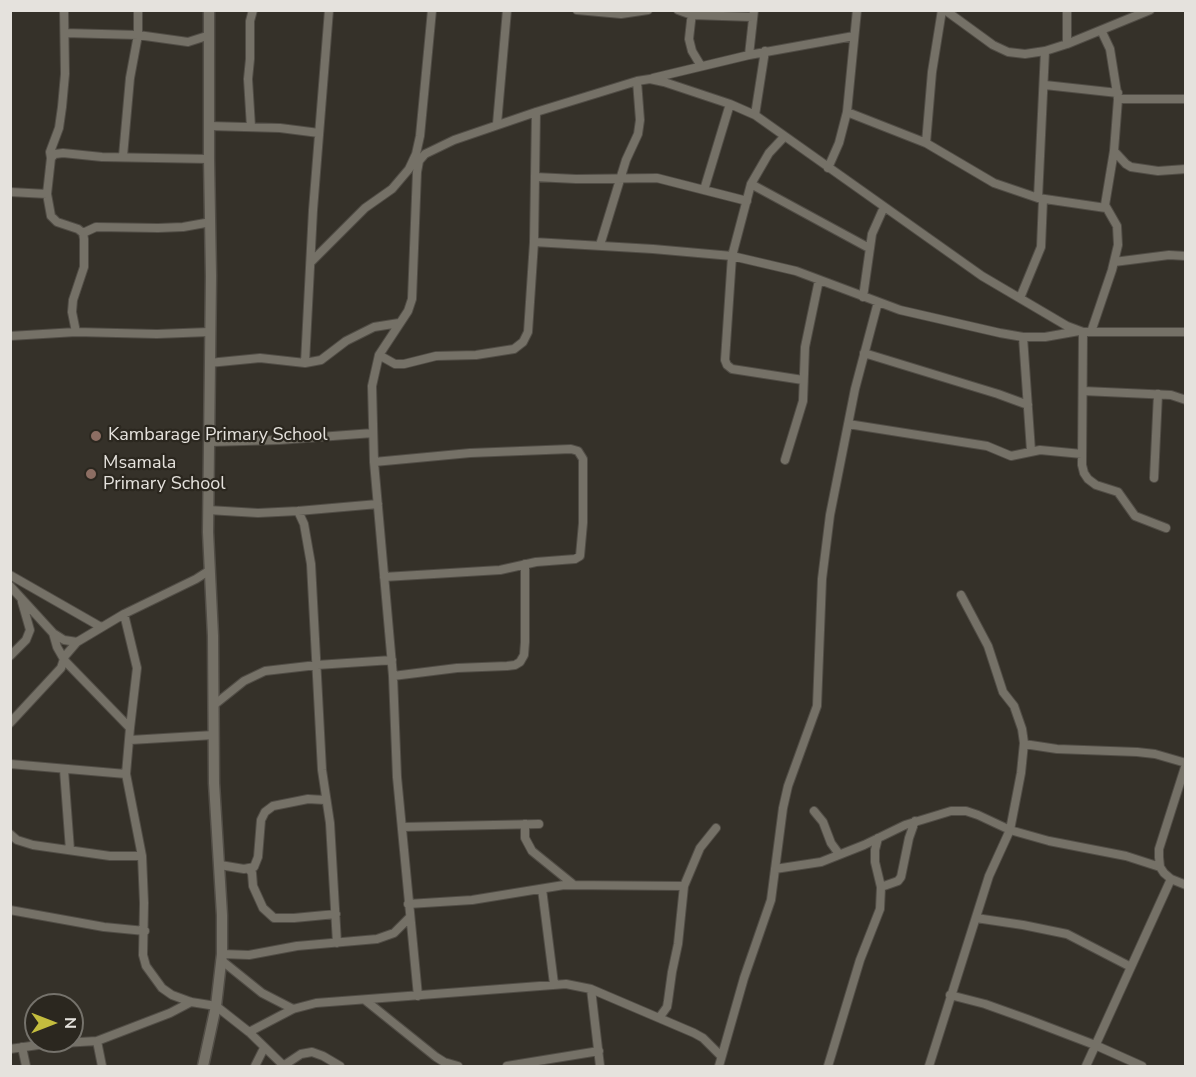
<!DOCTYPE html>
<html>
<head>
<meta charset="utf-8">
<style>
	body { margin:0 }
	#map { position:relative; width:1196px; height:1077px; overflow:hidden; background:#353129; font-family:"Nunito Sans",sans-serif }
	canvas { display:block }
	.frame { position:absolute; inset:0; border:12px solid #e5e2dd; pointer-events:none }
	.north { position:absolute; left:24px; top:993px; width:60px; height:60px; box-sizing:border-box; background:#2b271f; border:2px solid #75726b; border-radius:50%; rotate:90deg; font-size:16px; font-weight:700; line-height:24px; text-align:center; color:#e5e2dd }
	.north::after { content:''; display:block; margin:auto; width:21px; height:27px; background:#c4bd3e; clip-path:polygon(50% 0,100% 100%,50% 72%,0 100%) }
</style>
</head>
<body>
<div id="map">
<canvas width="1196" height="1077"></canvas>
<div class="frame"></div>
<div class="north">N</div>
</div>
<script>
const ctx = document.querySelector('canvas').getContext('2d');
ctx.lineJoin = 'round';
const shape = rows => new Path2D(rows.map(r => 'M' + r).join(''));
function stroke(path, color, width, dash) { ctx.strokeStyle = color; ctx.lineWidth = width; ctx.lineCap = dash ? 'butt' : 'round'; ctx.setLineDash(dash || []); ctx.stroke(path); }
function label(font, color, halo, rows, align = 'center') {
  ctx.font = font + ' "Nunito Sans",sans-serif'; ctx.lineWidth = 4.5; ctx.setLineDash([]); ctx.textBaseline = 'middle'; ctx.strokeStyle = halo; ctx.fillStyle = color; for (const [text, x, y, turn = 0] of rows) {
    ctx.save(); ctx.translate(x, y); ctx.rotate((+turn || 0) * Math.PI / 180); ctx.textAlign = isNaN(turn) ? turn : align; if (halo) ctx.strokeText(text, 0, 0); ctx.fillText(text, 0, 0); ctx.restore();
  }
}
const street = shape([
	[577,10,621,14,648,10],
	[678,10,692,15,753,17],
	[945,10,993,45,1008,52,1025,54,1045,51,1067,44,1150,10],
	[692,12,689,39,692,51,701,66],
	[65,33,138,35,188,42,210,35],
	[1067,44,1067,10],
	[749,55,754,10],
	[653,78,749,55,854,36],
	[1045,85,1118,93],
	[1118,99,1186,99],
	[536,112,534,242,653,249,732,256,796,271,900,310,1000,333,1023,337,1045,337,1079,331],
	[847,112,926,143,994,183,1038,198,1106,208],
	[755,115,765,51],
	[497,124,507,10],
	[209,126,280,128,319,133],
	[251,127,248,79,250,59,250,21,253,10],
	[784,137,769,153,751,184,732,256,725,360,727,365,732,369,803,380],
	[926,143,932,72,942,10],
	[1114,151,1126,164,1131,167,1158,171,1186,169],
	[123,156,130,78,138,35,138,10],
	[51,158,50,152,59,128,62,107,65,74,64,10],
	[828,168,839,143,847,112,857,10],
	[535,177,576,179,657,178,747,201],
	[751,184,869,248],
	[704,190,730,104],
	[10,192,47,194],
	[1038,198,1045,51],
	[83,233,96,227,158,228,183,227,211,222],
	[600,245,626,160,638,134,640,120,637,81],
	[311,262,365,208,392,189,409,169,416,154,420,136,432,10],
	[1114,262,1169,255,1186,256],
	[863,297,872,234,884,207],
	[1020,298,1041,247,1043,199],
	[76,332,72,312,73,300,84,267,84,239,83,233,78,229,57,222,51,216,47,194,51,158,55,154,63,153,102,157,209,159],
	[1083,332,1082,465,1084,473,1088,479,1096,485,1118,492,1135,516,1166,528],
	[1091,332,1112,270,1118,245,1117,226,1105,205,1114,151,1118,99,1110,49,1101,30],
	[10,336,76,332,157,334,209,332],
	[1023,337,1031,451],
	[864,353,998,394,1028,405],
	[379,355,395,364,404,364,436,356,476,355,514,349,523,342,528,332,534,242],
	[209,363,260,358,305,363,313,210,329,10],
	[305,363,321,360,346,341,374,327,399,323],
	[1083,391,1171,395,1186,400],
	[848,424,987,446,1011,456,1040,450,1082,454],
	[209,442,279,440,373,433],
	[785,460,803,401,805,347,819,280],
	[374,462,470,453,571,449,578,451,583,459,583,523,580,556,575,559,536,562,500,570,384,577],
	[1154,478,1158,394],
	[208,510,258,513,298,511,378,504],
	[298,511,304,524,311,564,322,770,330,823,337,943],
	[10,575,101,627],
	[10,586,53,633,64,640,77,642,124,614,196,579,210,570],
	[124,614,137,668,130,728],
	[53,633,57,647,65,661,130,728,126,774,142,856,144,903,143,955,146,966,162,988,172,995,191,1002,216,1006,249,1032,284,1066],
	[10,656,26,640,30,630,22,602],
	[393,676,457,668,507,666,515,665,520,662,524,655,525,642,525,564],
	[214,705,244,681,265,671,317,665,392,660],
	[10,723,61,668,65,656,77,642],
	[130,740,214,735],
	[1024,744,1057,749,1137,752,1155,754,1186,763],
	[10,764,126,774],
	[1186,764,1159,849,1159,857,1160,867,1164,873,1171,879,1186,885],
	[64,770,70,850],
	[814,811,823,822,831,843,839,854],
	[525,824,525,838,532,851,574,885],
	[403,827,539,824],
	[10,834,17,840,33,845,110,856,142,856],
	[220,865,244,869,254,867,258,857,261,820,265,812,273,806,308,799,325,800],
	[249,869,252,873,253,886,263,908,274,918,294,918,336,914],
	[775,869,821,862,864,845,905,825,951,811,966,811,978,815,1010,830,1049,841,1126,856,1160,867],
	[881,887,898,881,901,877,909,838,915,821],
	[542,889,554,984],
	[408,904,472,900,564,885,684,886],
	[10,910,104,927,145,931],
	[976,918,1023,925,1067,934,1131,967],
	[222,954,249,955,297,946,377,939,394,933,409,918],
	[221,960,262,993,293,1009],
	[591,989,600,1066],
	[950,995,985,1004,1027,1019,1095,1045,1142,1066],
	[418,996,397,777,393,676,374,462,372,386,379,355,408,311,412,299,417,172,419,161,425,154,454,140,536,112,637,81,650,79,664,82,730,104,755,115,982,276,1067,326,1083,332,1186,332],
	[365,1000,436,1057,444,1062,458,1066],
	[659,1018,667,1007,668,1001,672,972,678,944,684,886,700,848,716,828],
	[249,1032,293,1009,316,1003,566,984,591,989,694,1033,703,1038,721,1056],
	[97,1041,102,1066],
	[22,1047,26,1066],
	[10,1049,45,1044,97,1041,170,1013,191,1002],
	[255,1066,264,1048],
	[283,1066,301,1054,312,1052,323,1056,340,1066],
	[507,1066,599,1051],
	[719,1066,744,978,771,900,783,808,788,786,817,706,822,579,830,515,855,389,878,302],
	[828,1066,860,960,880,909,881,887,875,862,875,850,878,838],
	[929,1066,989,876,1010,830,1021,773,1024,743,1022,729,1014,706,1003,692,988,646,961,595],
	[1086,1066,1171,879]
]);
const secondary = shape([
	[203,1066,216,1006,222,954,222,915,214,783,213,636,208,532,211,276,209,159,209,10]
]);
const markers = [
	[96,436,6,"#8d6e63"],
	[91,474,6,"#8d6e63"]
];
const poiNames = [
	["Kambarage Primary School",108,436],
	["Msamala",103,464],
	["Primary School",103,485]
];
stroke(street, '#514d46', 10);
stroke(secondary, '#514d46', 13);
stroke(street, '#757167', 8);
stroke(secondary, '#757167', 10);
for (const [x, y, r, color] of markers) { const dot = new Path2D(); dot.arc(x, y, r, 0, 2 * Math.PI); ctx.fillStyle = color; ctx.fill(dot); stroke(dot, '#2b271f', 2); }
label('18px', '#e5e2dd', '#2b271f', poiNames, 'left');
</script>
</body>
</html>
